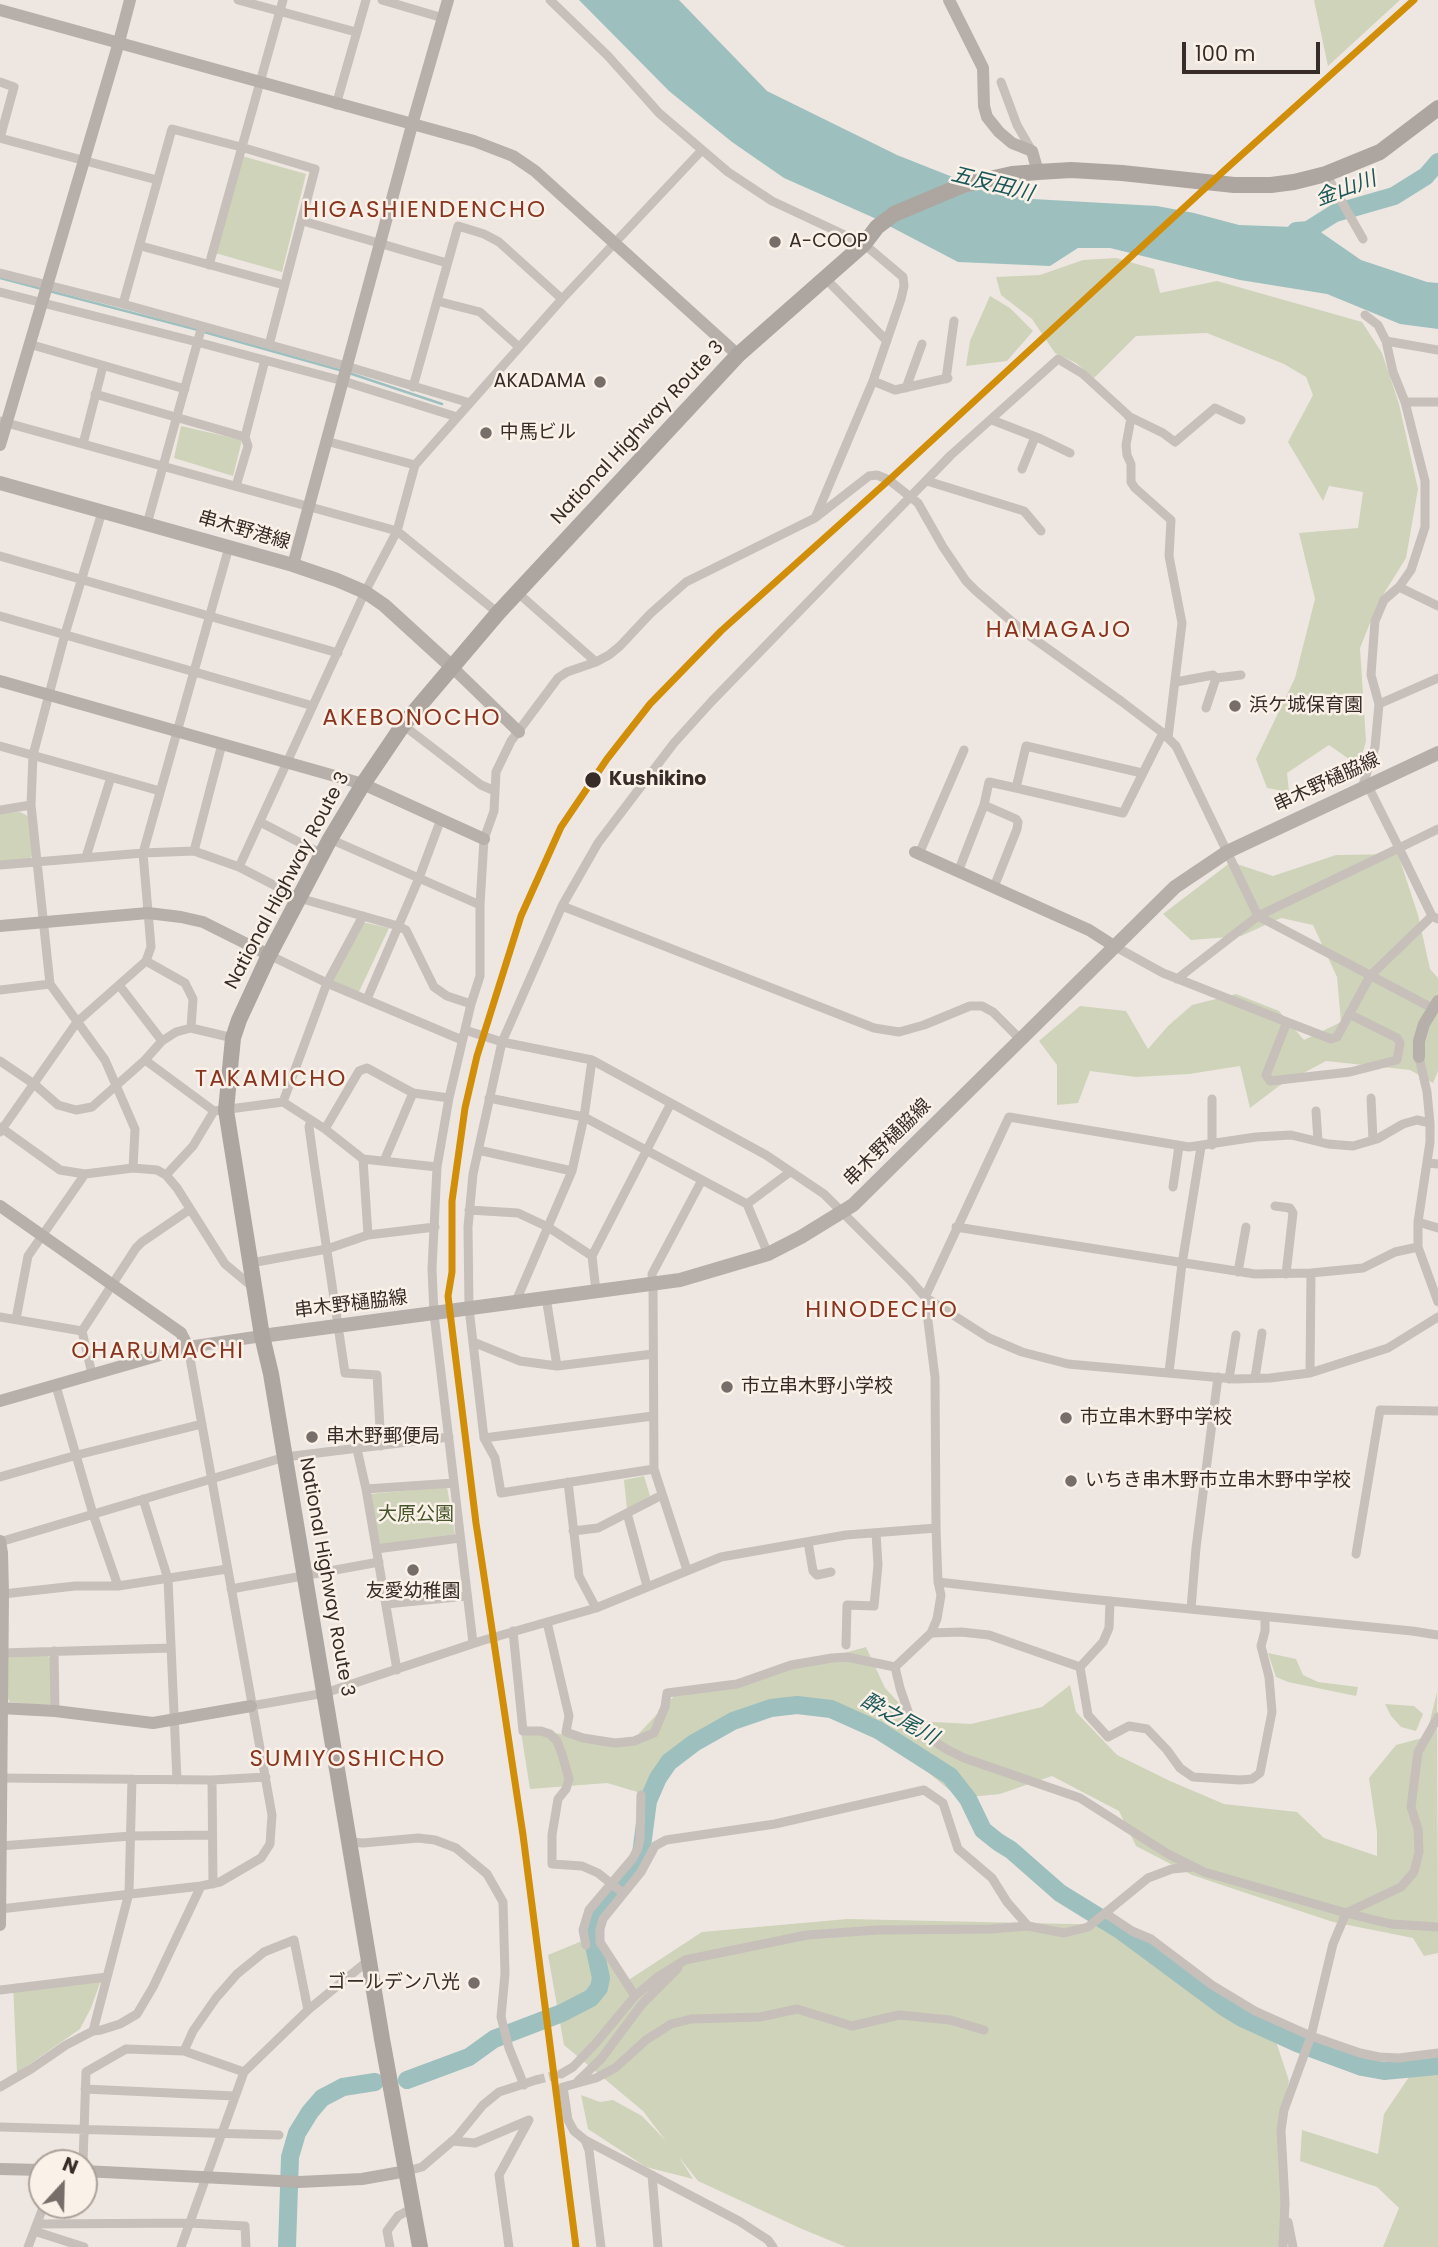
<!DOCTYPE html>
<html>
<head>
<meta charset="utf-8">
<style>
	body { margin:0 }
	#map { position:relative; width:1438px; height:2247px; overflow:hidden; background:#eee7e1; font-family:Poppins,sans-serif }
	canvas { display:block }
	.north { position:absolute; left:28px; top:2149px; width:70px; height:70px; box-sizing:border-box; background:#faf1e8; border:2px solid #aca29b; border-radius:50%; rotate:22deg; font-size:19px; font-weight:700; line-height:28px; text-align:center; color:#372c28 }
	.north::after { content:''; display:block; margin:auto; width:24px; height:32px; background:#776d69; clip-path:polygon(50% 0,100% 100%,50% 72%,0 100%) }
	.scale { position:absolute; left:1182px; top:42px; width:138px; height:32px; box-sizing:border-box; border:4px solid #372c28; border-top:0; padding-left:9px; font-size:21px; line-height:24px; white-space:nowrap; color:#372c28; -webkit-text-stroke:5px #faf1e8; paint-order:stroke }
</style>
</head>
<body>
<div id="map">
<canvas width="1438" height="2247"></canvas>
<div class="north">N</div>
<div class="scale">100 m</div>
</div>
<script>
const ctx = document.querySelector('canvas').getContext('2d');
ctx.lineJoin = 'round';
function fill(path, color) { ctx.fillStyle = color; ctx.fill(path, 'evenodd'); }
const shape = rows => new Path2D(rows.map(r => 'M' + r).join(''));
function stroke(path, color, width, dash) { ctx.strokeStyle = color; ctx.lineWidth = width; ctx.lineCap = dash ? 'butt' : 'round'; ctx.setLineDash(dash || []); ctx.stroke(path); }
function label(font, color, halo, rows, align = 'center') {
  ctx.font = font + ' Poppins,"Noto Sans JP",sans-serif'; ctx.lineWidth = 5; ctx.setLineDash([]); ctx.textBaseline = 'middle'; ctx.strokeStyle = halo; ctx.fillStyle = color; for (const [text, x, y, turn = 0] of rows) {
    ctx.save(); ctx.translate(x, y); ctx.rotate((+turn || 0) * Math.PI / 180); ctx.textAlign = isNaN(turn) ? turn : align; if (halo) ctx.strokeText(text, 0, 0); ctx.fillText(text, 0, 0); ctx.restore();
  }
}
const green = shape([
	[1314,0,1400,0,1328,66],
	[242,156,306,174,282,272,215,253],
	[1116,258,1154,269,1160,293,1217,281,1362,322,1382,353,1399,404,1418,489,1406,558,1378,603,1360,648,1366,741,1359,766,1329,745,1287,773,1289,792,1267,788,1256,759,1295,678,1315,599,1299,533,1358,528,1363,492,1329,486,1323,501,1288,442,1313,395,1306,377,1284,364,1207,333,1136,336,1094,378,1076,363,1055,353,1032,319,1001,295,996,277,1040,275,1083,260],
	[990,296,1010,308,1033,331,1007,361,966,366,970,341],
	[181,426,242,440,233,476,174,458],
	[20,812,32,818,33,855,30,859,0,862,0,813],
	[1398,854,1418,915,1430,969,1438,978,1438,1071,1433,1083,1410,1070,1326,1061,1279,1086,1250,1108,1240,1066,1189,1074,1136,1077,1090,1071,1078,1103,1057,1105,1057,1065,1039,1041,1080,1006,1126,1011,1148,1049,1168,1026,1192,1005,1236,994,1279,1011,1304,1040,1341,1022,1337,977,1313,925,1281,918,1241,936,1191,940,1163,914,1231,862,1273,876,1336,855],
	[358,921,389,928,357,996,333,987,332,971],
	[644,1476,650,1496,627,1509,624,1480],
	[447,1487,455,1534,380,1545,370,1494],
	[866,1647,885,1688,916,1721,971,1724,1042,1707,1070,1685,1076,1712,1117,1755,1170,1781,1224,1804,1297,1812,1324,1838,1377,1856,1377,1832,1369,1778,1396,1745,1426,1737,1437,1692,1438,1953,1424,1956,1413,1938,1333,1922,1192,1875,1136,1846,1119,1811,1052,1776,1000,1794,959,1798,924,1769,839,1705,797,1699,730,1717,666,1770,648,1822,641,1793,607,1783,530,1789,521,1732,547,1732,629,1744,676,1694,752,1679],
	[1268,1653,1296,1659,1303,1675,1318,1682,1358,1687,1356,1696,1288,1682,1276,1677],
	[46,1655,50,1658,52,1703,49,1706,10,1702,6,1696,7,1659,10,1656],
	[1385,1704,1414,1706,1423,1714,1416,1731,1401,1727,1391,1716],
	[847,1919,1117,1925,1228,2007,1272,2029,1289,2081,1279,2128,1285,2177,1279,2247,846,2247,802,2229,698,2181,679,2157,693,2179,646,2167,588,2129,581,2095,600,2102,613,2100,642,2116,666,2141,643,2111,564,2045,548,1955,599,1934,609,1964,627,1981,702,1932],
	[101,1980,91,2008,80,2029,17,2073,13,1984],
	[1438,2068,1438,2247,1383,2247,1399,2208,1377,2187,1300,2161,1302,2130,1378,2154,1384,2114,1411,2074]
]);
const water = shape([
	[579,0,679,0,767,91,897,155,988,191,1033,199,1157,206,1194,213,1239,225,1294,227,1311,219,1322,233,1361,260,1427,282,1438,283,1438,329,1400,324,1327,294,1240,280,1110,248,1078,248,1050,266,958,262,872,217,784,178,732,142,669,91]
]);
const stream = shape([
	[0,278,42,289],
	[49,291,198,330],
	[204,332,343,371],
	[349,373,442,404]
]);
const river = shape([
	[1296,231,1308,230,1335,213,1394,196,1426,176,1438,162],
	[407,2080,469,2057,494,2039,562,2013,591,1998,599,1988,601,1978,591,1932,594,1917,602,1905,630,1875,641,1854,648,1801,658,1778,669,1762,694,1743,733,1721,771,1708,797,1705,831,1709,878,1730,950,1776,968,1799,983,1830,998,1842,1011,1850,1060,1893,1120,1930,1224,2007,1242,2018,1297,2043,1362,2067,1384,2071,1438,2066],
	[287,2247,290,2157,297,2133,310,2112,322,2098,343,2087,375,2082]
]);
const streetTunnel = shape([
	[536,2080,561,2074]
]);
const street = shape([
	[238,0,356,32],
	[382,0,443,18],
	[550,0,608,56,659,113,728,172,772,201,864,244,903,277,904,286,901,299,873,381,816,516],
	[0,82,14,87,0,138],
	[1001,82,1017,125,1032,151],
	[336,105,366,0],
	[0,138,157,180],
	[1326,174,1363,239],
	[303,221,447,263],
	[141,246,284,285],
	[209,265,283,0],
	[0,273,123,304,346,366,470,403],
	[825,278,887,341],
	[0,292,197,342,343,381,457,417],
	[437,301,480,312,519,347],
	[123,304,172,129,241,147,315,169,269,345],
	[1386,341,1438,350],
	[29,344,185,389],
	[946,379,954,321],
	[873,381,895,390,948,378],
	[413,387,458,226,484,234,499,242,562,299],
	[906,388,922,344],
	[95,394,245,437],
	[1405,402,1438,402],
	[1128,416,1163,433,1175,442,1215,408,1241,420],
	[992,420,1041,439,1070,453],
	[0,421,397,531,498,613],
	[326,441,415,465],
	[83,444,103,366],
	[1022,469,1035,437],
	[927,481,1024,511,1041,531],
	[236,486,248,446,245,437,265,360],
	[102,512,65,634,33,755,31,805,50,984,105,1060,135,1129,133,1168],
	[147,524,202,326],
	[0,556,338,653],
	[1399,587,1438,606],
	[518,593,596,662],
	[0,616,313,706],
	[1216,678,1241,675],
	[1176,682,1213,675,1216,678,1206,708],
	[1379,704,1438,678],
	[403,725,481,785,495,791],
	[0,746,160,791],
	[1142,773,1026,746,1016,788,1123,813,1163,733],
	[1368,786,1399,848,1438,829],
	[1362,788,1375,747,1379,704,1371,675,1375,621,1384,600,1399,587,1411,570,1425,527,1425,481,1405,402,1393,372,1386,341,1378,325,1365,315],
	[984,805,1016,819,1018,822,1017,829,994,887],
	[0,810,31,805],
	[260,822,322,854],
	[330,839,480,905],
	[194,851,222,744],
	[919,854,964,750],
	[86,857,111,777],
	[0,865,143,853,194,851,239,867,299,898,398,926,406,930,434,987,447,996,471,1004],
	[239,867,365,592,397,531,415,465,562,299,702,150],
	[958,872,984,805,989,782,1016,788],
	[562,906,874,1028,899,1032,924,1025,970,1006,982,1006,993,1012,1020,1039],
	[1258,916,1399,848,1432,916,1438,919],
	[1258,916,1432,1008],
	[1114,946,1163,973,1287,1022,1266,1075,1270,1081,1350,1072,1397,1060,1400,1043,1397,1038,1349,1014],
	[269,955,327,983,462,1040],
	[146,961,185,983,193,999,191,1028],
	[119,985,162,1041],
	[0,990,50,984],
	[367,999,419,878,441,819],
	[1287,1022,1331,1039,1337,1037,1370,976,1432,916],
	[465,1030,502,1042,592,1060,766,1155,824,1194,910,1280,925,1297,989,1338,1022,1352,1068,1364,1234,1379,1270,1378,1310,1373,1388,1348,1438,1317],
	[1419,1057,1427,1092,1430,1123,1430,1142,1418,1222,1418,1247,1438,1302],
	[145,1060,214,1111],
	[0,1061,34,1084,58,1105,76,1110,92,1107,145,1060,162,1041,176,1032,191,1028,233,1038],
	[489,1098,584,1117,747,1204,768,1254],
	[1371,1098,1373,1140],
	[1212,1099,1212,1145],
	[283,1102,327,983,363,916],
	[1316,1111,1318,1141],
	[311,1120,309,1127,314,1163,345,1373,377,1375,381,1446],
	[0,1127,60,1170,85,1174,133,1168,157,1170,166,1175,177,1188,225,1264,254,1288],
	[325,1129,359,1071,367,1068,413,1093,449,1098],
	[0,1132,77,1022,146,961,151,947,143,853,229,547],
	[478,1150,572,1171],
	[363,1159,368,1235],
	[384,1161,413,1093],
	[1427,1163,1438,1164],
	[166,1175,193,1146,214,1111,283,1102,325,1129,363,1159,437,1167],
	[1173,1187,1179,1146],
	[747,1204,790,1172],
	[1275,1206,1290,1208,1293,1213,1286,1274],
	[469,1210,518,1213,548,1227,592,1256],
	[1418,1222,1438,1228],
	[956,1227,1255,1274,1311,1273,1363,1268,1395,1252,1418,1247],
	[251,1263,327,1249,368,1235,435,1227],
	[1238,1272,1246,1227],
	[596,1291,592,1256,671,1103],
	[546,1297,557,1366],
	[516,1301,572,1171,584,1117,592,1060],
	[0,1317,82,1331],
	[16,1319,28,1256,85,1174],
	[473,1342,520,1361,557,1366,653,1354],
	[1169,1372,1182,1264,1201,1147],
	[1310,1373,1311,1273],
	[92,1374,82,1331,136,1248,142,1242,189,1210],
	[1255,1378,1262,1333],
	[1229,1379,1236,1335],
	[56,1386,93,1514,118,1586],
	[484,1438,653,1416],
	[357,1449,366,1489,397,1670],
	[654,1469,501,1493,495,1458,484,1438,469,1308,468,1227,473,1174,502,1042,562,906,598,843,674,743,712,701,951,455,1058,359,1083,374,1131,418,1126,445,1127,455,1131,464,1131,482,1135,488,1171,520,1169,556,1182,623,1168,738],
	[0,1477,77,1455,202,1424],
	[568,1482,579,1576,596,1608],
	[366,1489,454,1483],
	[143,1499,168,1579,177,1780],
	[627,1513,647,1586],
	[573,1531,598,1528,662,1495],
	[0,1542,285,1457,449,1437],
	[808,1542,813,1571,817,1575,831,1572],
	[376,1549,460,1538],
	[1356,1554,1380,1410,1438,1411],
	[687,1570,654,1469,653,1284,652,1274,702,1180],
	[938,1582,1079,1598,1412,1631,1438,1635],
	[231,1589,379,1562],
	[3,1594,75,1586,118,1586,227,1569],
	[386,1604,467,1596],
	[1191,1609,1196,1548,1218,1377],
	[547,1622,569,1716,566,1732,583,1738,615,1743,634,1741,654,1733,665,1707,667,1693,737,1684,791,1665,832,1658,847,1657,895,1667],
	[513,1631,523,1731,541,1731,550,1734,557,1741,562,1754,569,1779,566,1789,558,1799,552,1835,552,1864,582,1866,598,1873,623,1893],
	[931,1633,961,1632,989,1635,1080,1667,1088,1715,1108,1737,1129,1726,1147,1729,1167,1750,1180,1768,1193,1777,1240,1780,1252,1779,1260,1773,1272,1712,1269,1677,1261,1646,1265,1631,1265,1617],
	[473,1643,434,1314,432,1269,437,1167,449,1098,471,1004,480,976,480,905,484,839,494,811,496,772,511,741,558,678,567,672,596,662,609,655,620,646,650,614,686,582,815,518,869,476,877,475,889,480,918,503,943,547,966,581,976,591,1023,631,1121,701,1163,733,1176,746,1258,916,1177,979],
	[846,1645,847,1605,874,1606,878,1565,876,1533],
	[54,1651,55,1711],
	[2,1653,171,1648],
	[895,1667,931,1633,937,1619,941,1595,938,1582,936,1528,935,1377,925,1297,1009,1117,1189,1147,1256,1137,1291,1135,1328,1144,1353,1146,1377,1139,1403,1124,1417,1120,1430,1123],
	[895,1667,900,1688,911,1720,922,1733,946,1749,964,1758,1080,1798,1168,1854,1204,1872,1346,1913,1391,1924,1438,1927],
	[1080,1667,1103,1642,1109,1628,1110,1601],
	[251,1706,325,1693,481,1641,596,1608,721,1557,846,1535,936,1528],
	[0,1778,212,1780,266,1777],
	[212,1780,213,1884],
	[350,1842,363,1843,418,1838,435,1840,456,1848,487,1874,503,1902,505,1974,501,2017,509,2048,524,2085],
	[0,1846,131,1836,212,1835],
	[0,1909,201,1886,220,1882,261,1858,270,1844,272,1815,188,1347],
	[1105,1913,1132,1931,1151,1939,1212,1985,1255,2011,1311,2036,1360,2053,1379,2057,1399,2058,1438,2053],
	[586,1945,583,1930,589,1910,633,1858,638,1848,640,1839,641,1795],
	[0,1990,107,1977],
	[635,1996,600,1942,600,1929,603,1919,641,1872,655,1846,666,1840,775,1824,924,1790,943,1803,958,1849,992,1878,1007,1902,1028,1926],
	[93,2031,129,1893,132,1779],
	[184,2051,193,2031,216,1998,237,1974,264,1952,294,1940,308,2010],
	[561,2074,573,2067,596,2043,635,1996,659,1976,685,1960,807,1935,877,1930,990,1929,1028,1926,1064,1933,1088,1927,1148,1878,1172,1869,1193,1867],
	[578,2081,601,2059,642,2004,678,1968],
	[0,2087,31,2069,66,2045,93,2031,101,2030,120,2024,137,2014,153,1987,201,1886],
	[85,2089,234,2096],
	[0,2127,279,2135],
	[585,2140,589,2150,601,2247],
	[452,2141,475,2143,529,2120,499,2175,509,2247],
	[83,2163,86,2072,126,2049,184,2051,244,2072],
	[407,2171,422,2167,456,2138,483,2105,499,2092,536,2080],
	[652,2175,658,2247],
	[1288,2222,1293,2247],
	[38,2224,189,2223,245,2226,246,2247],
	[34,2231,84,2247],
	[28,2247,44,2205],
	[181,2247,244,2072,308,2010,370,1959],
	[390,2247,387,2231,398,2216,413,2208],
	[773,2247,768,2240,739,2221,585,2140,574,2131,568,2120,563,2087,596,2078,615,2068,646,2040,671,2024,691,2019,760,2017,797,2009,852,2026,899,2015,950,2020,984,2030],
	[1283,2247,1285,2203,1281,2130,1284,2110,1311,2036,1333,1944,1346,1913,1401,1887,1414,1872,1419,1852,1418,1829,1411,1807,1418,1752,1438,1717]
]);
const secondary = shape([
	[949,0,983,68,984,106,987,117,999,132,1012,143,1032,151,1038,172],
	[0,10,474,141,513,156,535,171,738,355],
	[0,445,119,42,130,0],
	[293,565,412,125,448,0],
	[452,667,519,732],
	[0,681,363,784,484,839],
	[915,852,1089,930,1114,946],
	[0,926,148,913,181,917,203,922,269,955],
	[1419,1057,1419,1041,1424,1024,1438,1001],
	[0,1206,181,1333,188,1347],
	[0,1401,188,1347,262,1336],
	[0,1708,55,1711,153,1723,251,1706],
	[0,1925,3,1594,2,1553,0,1541],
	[0,2169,42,2170],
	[84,2171,299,2182,362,2179,407,2171]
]);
const primary = shape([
	[0,483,293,565,337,580,365,592,384,605,452,667],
	[262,1336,680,1280,768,1254,801,1237,853,1205,1175,887,1227,852,1438,753]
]);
const highway = shape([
	[420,2247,382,2039,271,1374,262,1336,226,1110,233,1038,239,1020,269,955,330,839,363,784,403,725,498,613,738,355,864,244,877,227,894,214,963,185,1012,174,1038,172,1071,170,1122,173,1234,185,1271,185,1294,182,1326,174,1380,152,1438,108]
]);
const rail1 = shape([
	[576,2247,523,1835,476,1523,448,1296,452,1272,452,1201,465,1108,477,1056,521,916,561,827,607,759,650,704,721,631,889,480,1227,168,1414,0]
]);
const markers = [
	[775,242,7,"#776d69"],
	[600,382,7,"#776d69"],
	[486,433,7,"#776d69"],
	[1235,706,7,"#776d69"],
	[593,780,9,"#372c28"],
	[727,1387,7,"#776d69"],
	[1066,1418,7,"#776d69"],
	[312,1437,7,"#776d69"],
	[1071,1481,7,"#776d69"],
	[413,1570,7,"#776d69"],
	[474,1983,7,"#776d69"]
];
const poiNames = [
	["A-COOP",789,242],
	["AKADAMA",586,382,"right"],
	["中馬ビル",500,433],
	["浜ケ城保育園",1249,706],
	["市立串木野小学校",741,1387],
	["市立串木野中学校",1080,1418],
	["串木野郵便局",326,1437],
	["いちき串木野市立串木野中学校",1085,1481],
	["友愛幼稚園",413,1592,"center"],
	["ゴールデン八光",460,1983,"right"]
];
const streetNames = [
	["National Highway Route 3",638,433,-47],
	["串木野港線",244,531,16],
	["串木野樋脇線",1327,783,-25],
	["National Highway Route 3",288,881,-62],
	["串木野樋脇線",888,1143,-45],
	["串木野樋脇線",351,1305,-7],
	["National Highway Route 3",326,1577,80]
];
const stopNames = [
	["Kushikino",609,780]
];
const parkNames = [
	["大原公園",416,1515]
];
const waterNames = [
	["五反田川",992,185,14],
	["金山川",1346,190,-20],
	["酔之尾川",899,1720,29]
];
const quarterNames = [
	["HIGASHIENDENCHO",425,211],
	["HAMAGAJO",1059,631],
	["AKEBONOCHO",412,719],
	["TAKAMICHO",271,1080],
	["HINODECHO",882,1311],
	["OHARUMACHI",158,1352],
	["SUMIYOSHICHO",348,1760]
];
fill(green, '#cfd3ba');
fill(water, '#9dc0bf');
stroke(stream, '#9dc0bf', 2.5);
stroke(river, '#9dc0bf', 18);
stroke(streetTunnel, '#c9c2bc', 9, [9, 4.5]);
stroke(street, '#c6bfba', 9);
stroke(secondary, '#b7afaa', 12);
stroke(primary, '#b5aea9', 14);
stroke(highway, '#ada6a0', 16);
stroke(rail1, '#d18e08', 7);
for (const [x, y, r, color] of markers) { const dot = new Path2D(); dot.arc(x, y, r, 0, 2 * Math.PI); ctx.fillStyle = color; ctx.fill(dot); stroke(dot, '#faf1e8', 2.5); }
label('19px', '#372c28', '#faf1e8', poiNames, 'left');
label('19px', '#372c28', '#faf1e8', streetNames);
label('bold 19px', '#372c28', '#faf1e8', stopNames, 'left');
label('19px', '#47562b', '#faf1e8', parkNames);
label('italic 21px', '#1c585a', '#faf1e8', waterNames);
ctx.letterSpacing = '2px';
label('23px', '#89351f', '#faf1e8', quarterNames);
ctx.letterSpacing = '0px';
</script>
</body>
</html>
